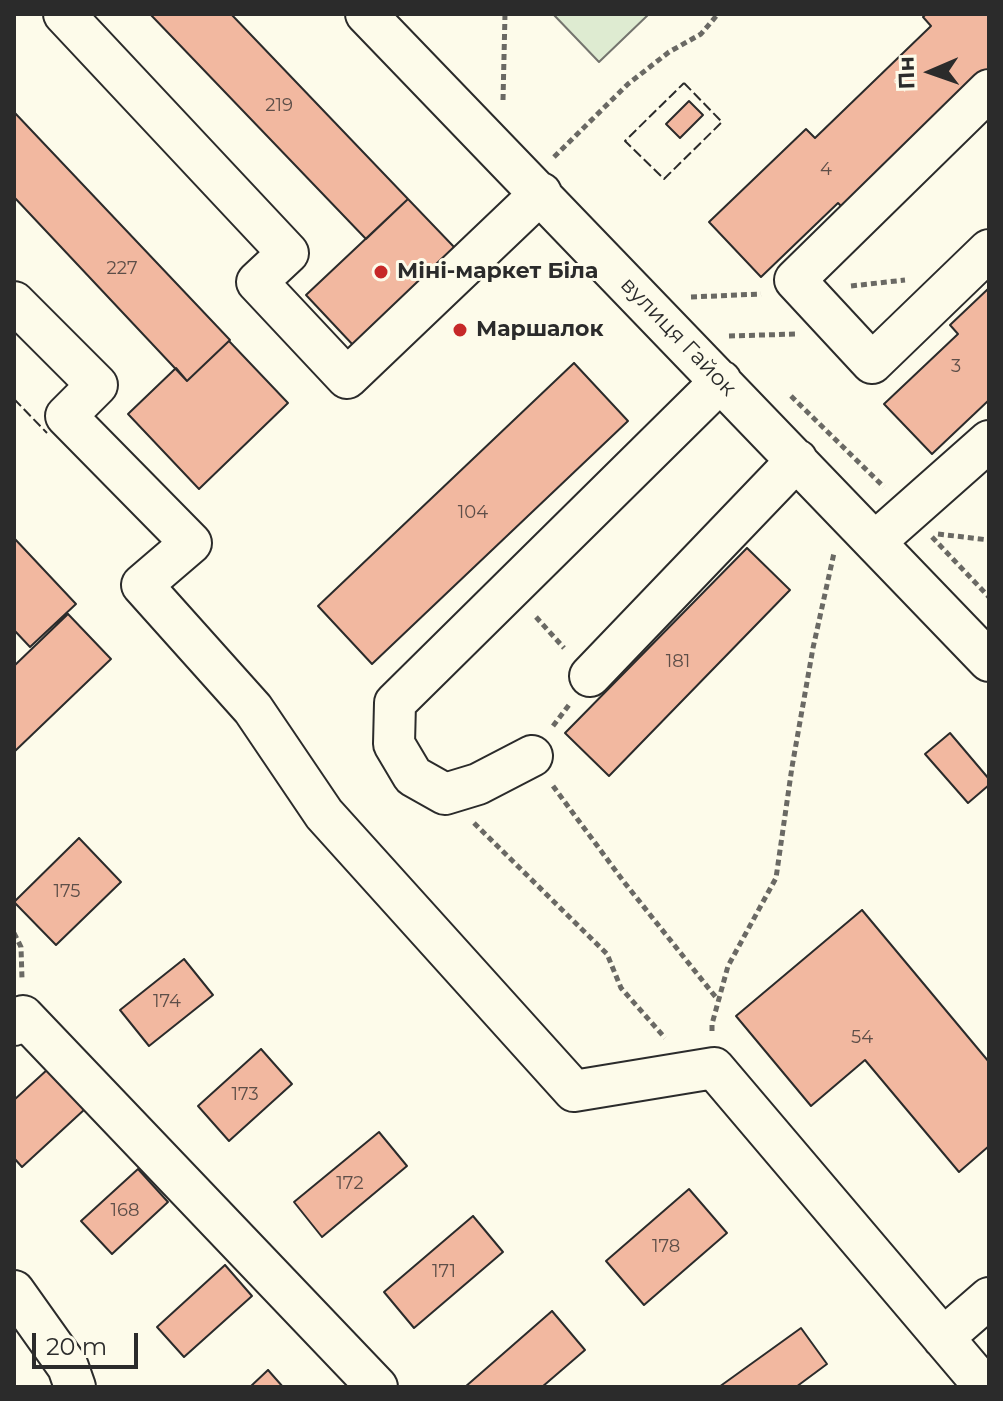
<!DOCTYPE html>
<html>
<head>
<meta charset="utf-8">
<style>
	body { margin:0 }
	#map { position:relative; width:1003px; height:1401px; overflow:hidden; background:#fdfbea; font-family:Montserrat,sans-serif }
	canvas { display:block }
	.frame { position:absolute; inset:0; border:16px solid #2b2b2b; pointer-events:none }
	.north { position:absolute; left:891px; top:32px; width:80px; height:80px; -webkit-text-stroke:6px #fdfbea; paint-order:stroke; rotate:268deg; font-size:22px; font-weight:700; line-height:32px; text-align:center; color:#2b2b2b }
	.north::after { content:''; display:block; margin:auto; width:28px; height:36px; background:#2b2b2b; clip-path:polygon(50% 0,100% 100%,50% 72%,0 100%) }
	.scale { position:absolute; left:32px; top:1333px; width:106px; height:36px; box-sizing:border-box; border:4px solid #2b2b2b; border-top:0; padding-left:10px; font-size:24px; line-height:28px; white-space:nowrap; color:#2b2b2b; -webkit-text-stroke:6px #fdfbea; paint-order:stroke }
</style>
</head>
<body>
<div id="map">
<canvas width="1003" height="1401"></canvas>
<div class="frame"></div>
<div class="north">Пн</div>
<div class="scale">20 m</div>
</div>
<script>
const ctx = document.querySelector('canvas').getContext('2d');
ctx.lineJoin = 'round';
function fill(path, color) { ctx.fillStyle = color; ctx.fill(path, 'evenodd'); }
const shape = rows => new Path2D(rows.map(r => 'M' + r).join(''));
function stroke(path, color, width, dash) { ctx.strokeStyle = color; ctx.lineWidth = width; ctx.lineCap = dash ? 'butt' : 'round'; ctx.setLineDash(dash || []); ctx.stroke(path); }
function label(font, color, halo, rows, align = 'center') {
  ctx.font = font + ' Montserrat,sans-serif'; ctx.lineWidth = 6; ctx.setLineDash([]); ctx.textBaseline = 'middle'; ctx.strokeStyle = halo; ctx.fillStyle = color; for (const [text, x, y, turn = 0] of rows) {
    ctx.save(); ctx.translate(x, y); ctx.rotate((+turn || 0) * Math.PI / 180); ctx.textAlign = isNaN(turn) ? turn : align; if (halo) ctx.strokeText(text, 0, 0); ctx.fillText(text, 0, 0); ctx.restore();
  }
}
const green = shape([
	[553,14,649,14,599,62,553,14]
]);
const building = shape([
	[150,14,231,14,408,199,366,239,150,14],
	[926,14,989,14,989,74,846,211,838,203,761,277,709,222,806,129,815,138,931,26,923,17,926,14],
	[689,101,703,115,680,138,666,124,689,101],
	[14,112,230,340,187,381,14,197,14,112],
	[408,199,455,248,353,345,306,295,408,199],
	[989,288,989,400,932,454,884,404,958,334,950,325,989,288],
	[229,341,288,403,199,489,128,414,176,368,187,381,229,341],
	[574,363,628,421,372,664,318,606,574,363],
	[14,538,76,604,30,647,14,630,14,538],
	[747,548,790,590,609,776,565,733,747,548],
	[68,614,111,659,14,752,14,666,68,614],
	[950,733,989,779,989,785,968,803,925,754,950,733],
	[79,838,121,882,56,945,14,902,79,838],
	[862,910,989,1062,989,1146,959,1172,865,1060,811,1106,736,1016,862,910],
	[184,959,213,995,149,1046,120,1010,184,959],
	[261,1049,292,1084,229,1141,198,1106,261,1049],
	[48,1069,85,1109,22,1167,14,1158,14,1100,48,1069],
	[379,1132,407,1166,322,1237,294,1202,379,1132],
	[138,1169,168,1202,112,1254,81,1221,138,1169],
	[689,1189,727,1233,644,1305,606,1261,689,1189],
	[473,1216,503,1252,414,1328,384,1292,473,1216],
	[225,1265,252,1296,184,1357,157,1327,225,1265],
	[552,1311,585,1350,542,1387,465,1387,552,1311],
	[801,1328,827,1364,796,1387,719,1387,801,1328],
	[268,1370,283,1387,250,1387,268,1370]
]);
const path = shape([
	[503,100,505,14],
	[554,157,628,84,669,52,701,34,718,14],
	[851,286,905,280],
	[691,297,761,294],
	[729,336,796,334],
	[791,396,884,487],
	[938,534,989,540],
	[932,537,989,597],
	[536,617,564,648],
	[553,726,569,705],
	[553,786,624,882,718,1000],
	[474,823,607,954,621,988,665,1038],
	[14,933,21,947,22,979],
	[712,1031,712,1024,728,966,776,878,792,767,813,648,834,553]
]);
const minor = shape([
	[64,14,288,253,257,282,347,378,541,193],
	[366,14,989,661],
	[989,90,795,280,872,363,989,250],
	[14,302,97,385,66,416,191,543,142,585,253,709,324,814,574,1091,714,1068,985,1387],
	[876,541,989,441],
	[590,676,797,460],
	[532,756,478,784,445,794,413,776,394,744,395,703,721,381],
	[14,1025,23,1016,377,1387],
	[14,1291,68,1367,75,1387],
	[943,1338,989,1298]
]);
const fence = shape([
	[684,83,722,122,664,179,625,141,684,83],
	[14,399,47,433]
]);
const markers = [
	[381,272,8,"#c62828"],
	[460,330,8,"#c62828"]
];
const numberNames = [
	["219",279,106],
	["4",826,170],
	["227",122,269],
	["3",956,367],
	["104",473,513],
	["181",678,662],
	["175",67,892],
	["174",167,1002],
	["54",862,1038],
	["173",245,1095],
	["172",350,1184],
	["168",125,1211],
	["178",666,1247],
	["171",444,1272]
];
const poiNames = [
	["Міні-маркет Біла",397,272],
	["Маршалок",476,330]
];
const streetNames = [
	["вулиця Гайок",678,337,46]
];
fill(green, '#deebd1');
stroke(green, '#74746e', 2);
fill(building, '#f2b8a0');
stroke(building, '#2b2b2b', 2);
stroke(minor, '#2b2b2b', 44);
stroke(path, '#6a6964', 5, [6, 4]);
stroke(minor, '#fdfbea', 40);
stroke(fence, '#2b2b2b', 2, [10, 4]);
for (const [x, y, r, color] of markers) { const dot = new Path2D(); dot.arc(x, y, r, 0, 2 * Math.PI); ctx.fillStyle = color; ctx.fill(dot); stroke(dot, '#fdfbea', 3); }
label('18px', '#5d4e48', null, numberNames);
label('bold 22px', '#2b2b2b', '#fdfbea', poiNames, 'left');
label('22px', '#2b2b2b', '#fdfbea', streetNames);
</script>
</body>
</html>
